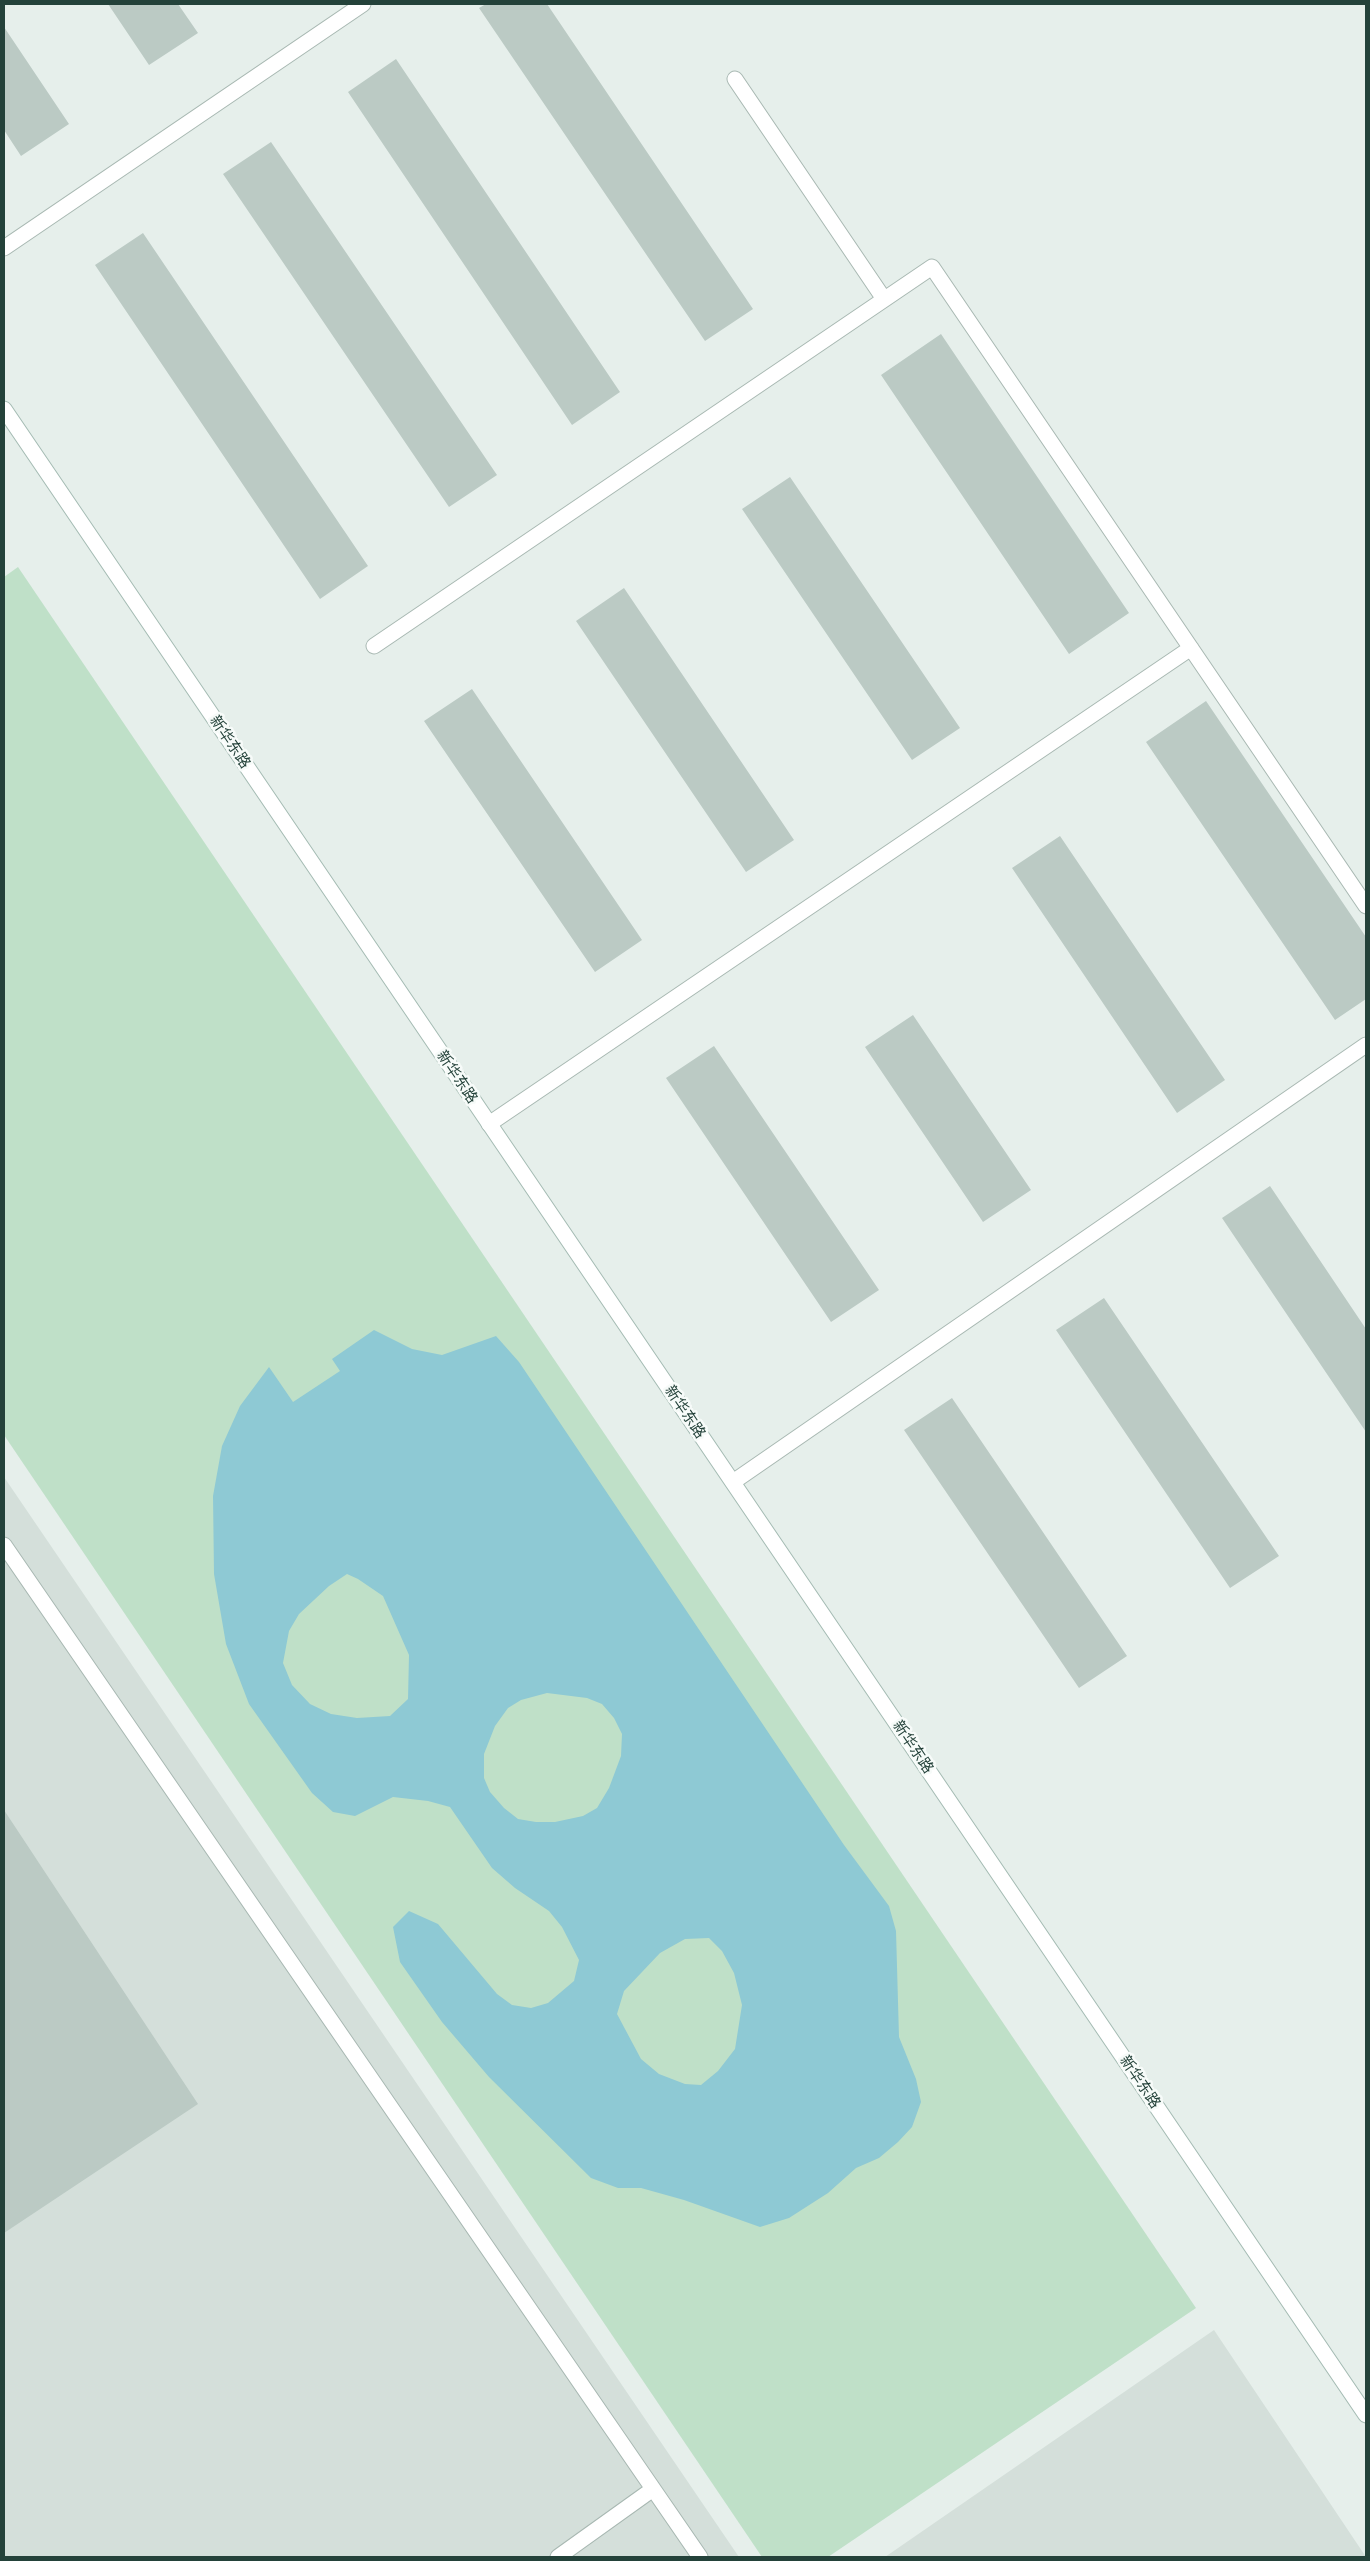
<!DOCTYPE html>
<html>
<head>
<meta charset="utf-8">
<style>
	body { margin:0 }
	#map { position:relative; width:1370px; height:2561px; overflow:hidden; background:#e6efeb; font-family:"Public Sans",sans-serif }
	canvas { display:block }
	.frame { position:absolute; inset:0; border:5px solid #24423a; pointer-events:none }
</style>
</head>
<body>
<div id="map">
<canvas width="1370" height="2561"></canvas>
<div class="frame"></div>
</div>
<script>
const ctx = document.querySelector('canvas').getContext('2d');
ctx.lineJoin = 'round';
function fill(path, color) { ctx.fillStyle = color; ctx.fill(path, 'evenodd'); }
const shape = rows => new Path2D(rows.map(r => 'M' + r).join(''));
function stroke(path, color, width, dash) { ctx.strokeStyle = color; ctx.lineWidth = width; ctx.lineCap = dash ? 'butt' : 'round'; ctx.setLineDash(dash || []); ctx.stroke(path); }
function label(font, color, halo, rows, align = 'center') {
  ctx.font = font + ' "Public Sans","Noto Sans SC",sans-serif'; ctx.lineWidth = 5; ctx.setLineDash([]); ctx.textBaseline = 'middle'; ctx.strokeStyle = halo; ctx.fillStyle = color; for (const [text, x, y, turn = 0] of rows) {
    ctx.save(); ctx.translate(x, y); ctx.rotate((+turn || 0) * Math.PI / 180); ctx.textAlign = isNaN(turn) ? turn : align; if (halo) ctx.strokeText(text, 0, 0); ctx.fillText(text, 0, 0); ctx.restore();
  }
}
const built = shape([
	[4,1477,739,2557,4,2557],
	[1214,2330,1366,2557,885,2557]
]);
const green = shape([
	[18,567,1196,2308,828,2557,762,2557,4,1435,4,577]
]);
const water = shape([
	[374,1330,412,1349,442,1355,496,1336,519,1362,844,1845,889,1906,896,1931,899,2037,916,2079,921,2102,912,2127,898,2142,879,2158,856,2168,828,2193,789,2218,760,2227,684,2200,641,2188,618,2188,591,2178,489,2077,442,2022,400,1962,393,1927,409,1911,438,1924,497,1994,512,2005,531,2008,548,2003,574,1981,579,1960,562,1927,549,1911,515,1888,492,1868,450,1807,428,1801,393,1797,355,1816,333,1812,312,1793,249,1704,226,1644,214,1574,213,1496,222,1446,240,1406,269,1367,293,1402,340,1371,332,1359],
	[347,1574,358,1579,383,1596,409,1655,408,1699,390,1716,357,1718,331,1714,310,1704,292,1685,283,1663,289,1631,299,1614,329,1586],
	[547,1693,587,1698,602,1704,614,1718,622,1734,621,1756,609,1788,597,1808,583,1816,555,1822,536,1822,518,1819,504,1808,490,1792,484,1778,484,1754,495,1726,508,1708,521,1700],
	[709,1938,722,1951,734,1973,742,2005,735,2049,718,2071,701,2085,685,2084,659,2074,641,2059,617,2014,624,1991,660,1953,685,1939]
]);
const building = shape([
	[108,4,178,4,198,33,149,65],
	[486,4,547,4,753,309,705,341,479,8],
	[4,27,69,124,21,156,4,130],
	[396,59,620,392,572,425,348,92],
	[271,142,497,475,449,507,223,174],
	[143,233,368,566,320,599,95,265],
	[941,334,1129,613,1069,654,881,375],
	[790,477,960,728,912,760,742,509],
	[624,588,794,840,746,872,576,621],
	[472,689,642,940,595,972,424,721],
	[1206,701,1366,937,1366,999,1335,1020,1146,742],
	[1060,836,1225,1080,1177,1113,1012,868],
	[913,1015,1031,1190,983,1222,865,1047],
	[714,1046,879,1290,831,1322,666,1078],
	[1270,1186,1366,1329,1366,1432,1222,1218],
	[1104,1298,1279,1556,1230,1588,1056,1330],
	[952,1398,1127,1656,1079,1688,904,1430],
	[4,1810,198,2104,4,2233]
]);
const service = shape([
	[735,79,884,299],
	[4,248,363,4],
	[374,646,932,267,1366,906],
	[489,1124,1191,648],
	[733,1482,1366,1045],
	[4,1545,700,2557],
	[558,2557,653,2489]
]);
const secondary = shape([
	[4,409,1366,2415]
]);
const streetNames = [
	["新华东路",230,742,56],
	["新华东路",457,1077,56],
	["新华东路",685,1412,56],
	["新华东路",913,1747,56],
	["新华东路",1140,2082,56]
];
fill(built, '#d4dfda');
fill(green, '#bfe0c8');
fill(water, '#8ec9d4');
fill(building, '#bbcac4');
stroke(service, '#a8b8b2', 17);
stroke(secondary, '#a4bbb3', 17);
stroke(service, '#fff', 15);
stroke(secondary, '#fff', 15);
label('15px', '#24423a', '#f7fbf9', streetNames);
</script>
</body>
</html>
